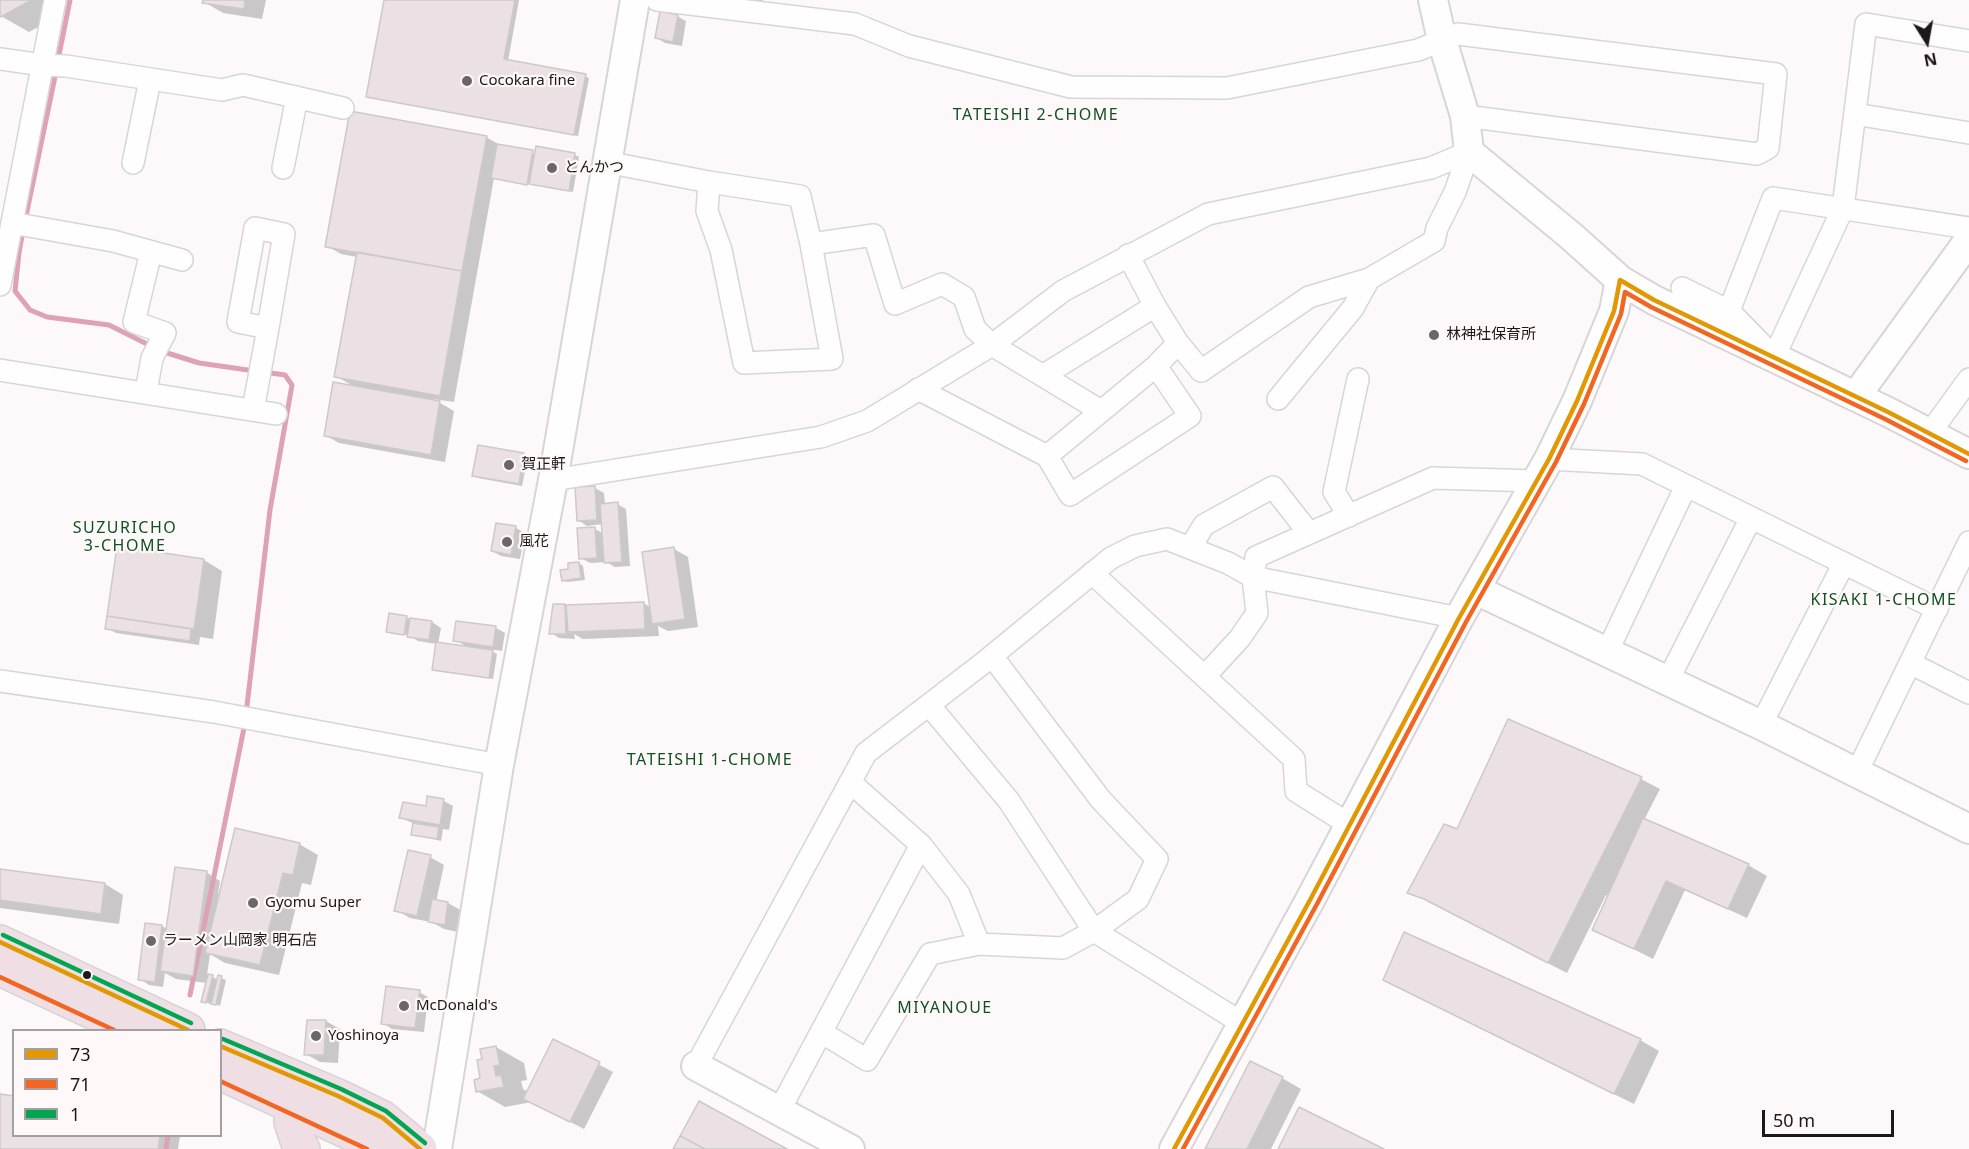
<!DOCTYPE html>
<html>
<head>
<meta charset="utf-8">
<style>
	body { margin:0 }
	#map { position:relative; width:1969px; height:1149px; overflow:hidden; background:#fdf9fa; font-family:"Noto Sans",sans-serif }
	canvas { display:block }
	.legend { position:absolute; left:12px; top:1029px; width:210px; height:108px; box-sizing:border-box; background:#fef8f9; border:2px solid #a49fa0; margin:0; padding:8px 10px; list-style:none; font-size:18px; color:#1d191a }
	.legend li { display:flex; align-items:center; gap:12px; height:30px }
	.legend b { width:30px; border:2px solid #a49fa0 }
	.north { position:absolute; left:1897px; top:12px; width:60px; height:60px; -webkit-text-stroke:4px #fef8f9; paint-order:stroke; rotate:169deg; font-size:16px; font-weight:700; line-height:24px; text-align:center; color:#1d191a }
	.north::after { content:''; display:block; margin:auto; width:21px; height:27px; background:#1d191a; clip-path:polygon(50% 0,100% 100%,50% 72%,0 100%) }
	.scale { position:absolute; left:1762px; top:1110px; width:132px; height:27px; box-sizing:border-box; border:3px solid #1d191a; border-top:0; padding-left:8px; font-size:18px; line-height:21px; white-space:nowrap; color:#1d191a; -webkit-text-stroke:4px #fef8f9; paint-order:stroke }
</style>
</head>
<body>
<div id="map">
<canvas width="1969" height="1149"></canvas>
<ul class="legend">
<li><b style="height:8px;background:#e19803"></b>73</li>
<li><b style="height:8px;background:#f26522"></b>71</li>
<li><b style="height:8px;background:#00a651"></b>1</li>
</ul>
<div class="north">N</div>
<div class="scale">50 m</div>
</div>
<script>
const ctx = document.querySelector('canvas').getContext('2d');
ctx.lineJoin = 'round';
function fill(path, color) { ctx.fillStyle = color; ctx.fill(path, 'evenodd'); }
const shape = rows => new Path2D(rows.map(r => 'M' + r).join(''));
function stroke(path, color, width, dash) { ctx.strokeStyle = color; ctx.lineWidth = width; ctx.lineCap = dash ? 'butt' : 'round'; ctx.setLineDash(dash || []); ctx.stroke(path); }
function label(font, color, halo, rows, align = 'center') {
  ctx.font = font + ' "Noto Sans","Noto Sans JP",sans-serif'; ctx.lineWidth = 4.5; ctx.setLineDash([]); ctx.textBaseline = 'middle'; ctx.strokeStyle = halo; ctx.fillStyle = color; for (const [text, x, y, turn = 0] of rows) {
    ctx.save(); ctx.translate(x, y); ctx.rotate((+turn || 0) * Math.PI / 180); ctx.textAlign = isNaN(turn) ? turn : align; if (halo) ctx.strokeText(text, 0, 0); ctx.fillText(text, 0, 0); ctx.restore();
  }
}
const shadow = shape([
	[0,0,48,0,57,17,29,32,1,16],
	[204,0,266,0,262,19,223,13,204,2],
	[386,0,519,0,508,61,585,76,589,78,578,136,372,98,368,96],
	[730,0,763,0,762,5],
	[677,16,686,21,682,46,665,43,657,38],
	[486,137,500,145,536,154,537,148,575,155,579,157,573,192,494,178,454,402,433,399,454,411,445,462,339,443,325,435,356,388,336,376,357,257,341,254,327,246],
	[524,454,528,456,522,486,478,478,474,475],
	[595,488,604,493,605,505,617,504,626,509,630,566,615,567,606,562,590,563,581,558,595,529,604,534,603,524,587,526,578,520],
	[516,528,525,533,520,559,501,556,492,551],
	[118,548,204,560,222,571,213,639,200,637,199,645,116,633,107,628],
	[674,549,688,557,698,627,668,631,658,626,659,636,583,639,574,634,575,639,559,638,551,633,564,605,644,603,651,608],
	[579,563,583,566,585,580,567,582,563,580,570,570],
	[406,617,412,620,432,622,441,628,438,644,469,648,455,640,457,622,496,628,505,633,502,651,488,649,497,654,493,679,437,671,434,669,437,644,418,641,408,635,392,634,388,631],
	[1509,721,1641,779,1660,789,1644,820,1748,865,1767,876,1747,918,1685,890,1653,959,1594,929,1609,897,1606,895,1567,973,1409,892,1457,831],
	[429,798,444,801,453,806,449,830,443,829,441,841,413,834,415,824,401,818,427,808],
	[299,844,318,855,311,885,302,883,279,975,225,963,210,954,207,975,219,980,219,977,226,980,220,1006,211,1002,210,1004,203,1001,207,983,176,979,165,973,163,987,149,985,140,979,162,926,167,929,206,872,220,881,218,894,221,895],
	[430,857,444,865,436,902,448,903,462,911,458,932,444,929,431,922,410,918,396,910],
	[0,870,105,884,123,895,119,924,0,908],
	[1403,990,1640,1040,1659,1051,1634,1104],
	[419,992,428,997,424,1032,392,1029,383,1023],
	[308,1021,326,1021,340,1029,338,1063,320,1062,306,1054],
	[554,1041,613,1072,584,1129,532,1102,505,1107,477,1091,482,1080,484,1060,496,1047,524,1063,527,1080,521,1081,523,1089,528,1092],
	[1282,1078,1301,1089,1271,1149,1207,1149],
	[0,1096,14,1136,180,1136,178,1149,0,1149]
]);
const stream = shape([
	[58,60,70,0],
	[25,221,56,72],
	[23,230,19,253,15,291,30,310,47,317,109,325,153,347],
	[161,351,199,363,255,371],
	[246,714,270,510,292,385,285,375,264,372],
	[190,995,245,723],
	[166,1149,168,1136]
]);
const building = shape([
	[0,0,29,0,30,1,0,17,0,0],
	[203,0,245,0,244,9,202,3,203,0],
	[384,0,515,0,504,59,586,74,574,135,366,97,384,0],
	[660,11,678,15,673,42,655,38,660,11],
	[350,111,487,136,462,271,325,247,350,111],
	[497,144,533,150,527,185,491,178,497,144],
	[536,146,575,153,569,191,529,184,536,146],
	[357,252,462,271,440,396,334,377,357,252],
	[333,382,440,401,431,455,324,436,333,382],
	[478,445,524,453,519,484,472,476,478,445],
	[595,486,597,520,577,521,575,487,595,486],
	[618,502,622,562,604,563,600,504,618,502],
	[496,523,516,526,511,555,491,551,496,523],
	[595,527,597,558,579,559,577,528,595,527],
	[117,546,204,559,194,629,107,616,117,546],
	[674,547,685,619,652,624,642,552,674,547],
	[579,562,581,578,562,581,560,570,568,569,568,563,579,562],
	[644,602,645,629,568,632,566,605,644,602],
	[553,604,565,604,566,634,549,634,553,604],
	[389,613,407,616,404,635,386,632,389,613],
	[107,616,191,629,190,641,105,629,107,616],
	[410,618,432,621,429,640,407,637,410,618],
	[456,621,496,626,493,647,453,641,456,621],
	[436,642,493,650,489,678,432,670,436,642],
	[1508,719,1642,777,1548,963,1424,899,1407,893,1444,824,1457,829,1508,719],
	[427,796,444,799,440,825,399,818,403,802,426,806,427,796],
	[1643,818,1749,864,1728,909,1666,881,1634,949,1592,930,1643,818],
	[413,823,439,827,437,839,411,835,413,823],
	[235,828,300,843,293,875,283,873,260,965,205,953,235,828],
	[408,850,431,855,417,916,394,911,408,850],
	[175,867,207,871,193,976,160,971,175,867],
	[0,869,105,883,101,914,0,900,0,869],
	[432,899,448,902,445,925,428,922,432,899],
	[145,923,162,925,155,982,138,980,145,923],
	[1404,932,1641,1039,1614,1094,1383,980,1404,932],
	[208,974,213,975,206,1003,201,1002,208,974],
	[218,975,222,976,216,1005,211,1004,218,975],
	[386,986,420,990,415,1028,381,1024,386,986],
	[307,1020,326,1020,324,1055,304,1055,307,1020],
	[553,1039,600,1062,570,1122,523,1099,553,1039],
	[496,1046,500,1065,494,1066,496,1076,501,1075,504,1087,476,1092,474,1080,480,1078,477,1060,482,1059,480,1049,496,1046],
	[1250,1061,1283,1077,1247,1149,1205,1149,1250,1061],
	[0,1094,14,1096,14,1136,160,1136,158,1149,0,1149,0,1094],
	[699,1101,787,1149,705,1149,680,1136,699,1101],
	[1299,1107,1384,1149,1278,1149,1299,1107],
	[680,1136,705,1149,673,1149,680,1136]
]);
const street = shape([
	[657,0,855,24,909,46,1071,87,1227,88,1418,50,1458,34,1776,74,1768,148,1757,154,1465,116],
	[0,59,43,65,66,66,222,90,243,85,343,108],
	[1855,114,1969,133],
	[606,162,709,182,800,196,811,244,874,235,895,304,942,284,964,297,975,329,992,345,1101,411],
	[133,163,150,80],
	[283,168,297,97],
	[709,182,707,211,721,250,744,363,832,359,811,244],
	[12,223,113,241,182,260],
	[0,285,55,0],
	[1682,288,1729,311,1774,357,1843,208,1866,24,1969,41],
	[1729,311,1773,198,1969,228],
	[1178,343,1201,371,1309,297,1369,279],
	[0,370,276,414],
	[1044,375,1155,306],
	[918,389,1047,456,1156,366,1178,343,1155,306,1128,255],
	[146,392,152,358,165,333,134,322,151,252],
	[1278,399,1353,308,1369,279,1434,241,1437,228,1455,192,1469,152],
	[253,410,268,328,284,234,255,228,238,322,268,328],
	[1929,434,1969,379],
	[1047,456,1070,495,1190,416,1156,366],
	[1549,459,1642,464,1937,609],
	[553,480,821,437,867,421,992,345,1063,291,1208,214,1431,168,1469,152],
	[1349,516,1334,492,1358,379],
	[1969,542,1910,663,1969,693],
	[1190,548,1204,525,1273,487,1309,533],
	[1092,573,1294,759,1296,791,1350,825],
	[1607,652,1686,486],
	[1205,676,1240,638,1257,613,1253,577,1256,557,1433,478,1537,481],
	[1668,680,1751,518],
	[0,681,214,712,499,765],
	[929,705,1009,801,1094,931,1242,1023],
	[1761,725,1844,563],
	[1857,772,1910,663],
	[850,782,921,845,959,894,979,944],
	[821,1032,867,1060,930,954,979,944,1063,948,1094,931,1138,899,1157,859,1101,800,992,656],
	[696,1066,866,753,982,664,1111,558,1135,546,1167,539,1228,563,1253,577,1459,618],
	[779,1111,921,845]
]);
const secondary = shape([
	[1433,0,1442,40,1465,116,1469,152,1571,236,1620,280,1654,300,1888,412,1969,454],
	[1856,396,1969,240],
	[1476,590,1761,725,1969,829],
	[696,1066,850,1149],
	[437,1149,499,765,553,480,635,0],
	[1174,1149,1310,900,1459,618,1549,459,1577,401,1614,311,1620,280]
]);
const highway = shape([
	[0,942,188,1030],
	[0,969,131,1030],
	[220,1046,338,1096,383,1118,420,1149],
	[220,1073,374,1144,390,1149],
	[293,1106,291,1122,297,1140,303,1149]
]);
const bus1 = shape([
	[0,942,188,1030],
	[220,1046,338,1096,383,1118,420,1149],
	[1174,1149,1310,900,1459,618,1549,459,1577,401,1614,311,1620,280,1654,300,1888,412,1969,454]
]);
const bus2 = shape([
	[0,977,114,1030],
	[220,1081,367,1149],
	[1183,1149,1317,904,1466,622,1556,462,1584,404,1621,314,1625,292,1651,307,1885,419,1966,461]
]);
const bus3 = shape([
	[3,935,191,1023],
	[223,1039,341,1089,386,1111,425,1143]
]);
const markers = [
	[467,81,6,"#6b6768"],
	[552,168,6,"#6b6768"],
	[1434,335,6,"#6b6768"],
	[509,465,6,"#6b6768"],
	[507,542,6,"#6b6768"],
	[253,903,6,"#6b6768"],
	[151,941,6,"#6b6768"],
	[87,975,5,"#1d191a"],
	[404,1006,6,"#6b6768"],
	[316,1036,6,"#6b6768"]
];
const poiNames = [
	["Cocokara fine",479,81],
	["とんかつ",564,168],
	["林神社保育所",1446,335],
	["賀正軒",521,465],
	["風花",519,542],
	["Gyomu Super",265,903],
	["ラーメン山岡家 明石店",163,941],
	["McDonald's",416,1006],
	["Yoshinoya",328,1036]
];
const neighbourhoodNames = [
	["TATEISHI 2-CHOME",1036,115],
	["SUZURICHO",125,528],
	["3-CHOME",125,546],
	["KISAKI 1-CHOME",1884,600],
	["TATEISHI 1-CHOME",710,760],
	["MIYANOUE",945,1008]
];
fill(shadow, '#0003');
stroke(stream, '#dda2b5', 5);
fill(building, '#ebe0e3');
stroke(building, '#cdc9ca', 1.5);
stroke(street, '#d9d5d6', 24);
stroke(secondary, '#d9d5d6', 32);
stroke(highway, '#d6d3d4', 36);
stroke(street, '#fffefe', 21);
stroke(secondary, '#fffefe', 28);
stroke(highway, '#efdee4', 33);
stroke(bus1, '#e19803', 4.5);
stroke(bus2, '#f26522', 4.5);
stroke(bus3, '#00a651', 4.5);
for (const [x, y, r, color] of markers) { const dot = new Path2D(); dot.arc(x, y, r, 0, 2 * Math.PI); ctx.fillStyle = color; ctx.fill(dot); stroke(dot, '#fef8f9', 2); }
label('15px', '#1d191a', '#fef8f9', poiNames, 'left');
ctx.letterSpacing = '1.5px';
label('16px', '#0e5223', '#fef8f9', neighbourhoodNames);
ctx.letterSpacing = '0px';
</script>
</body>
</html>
